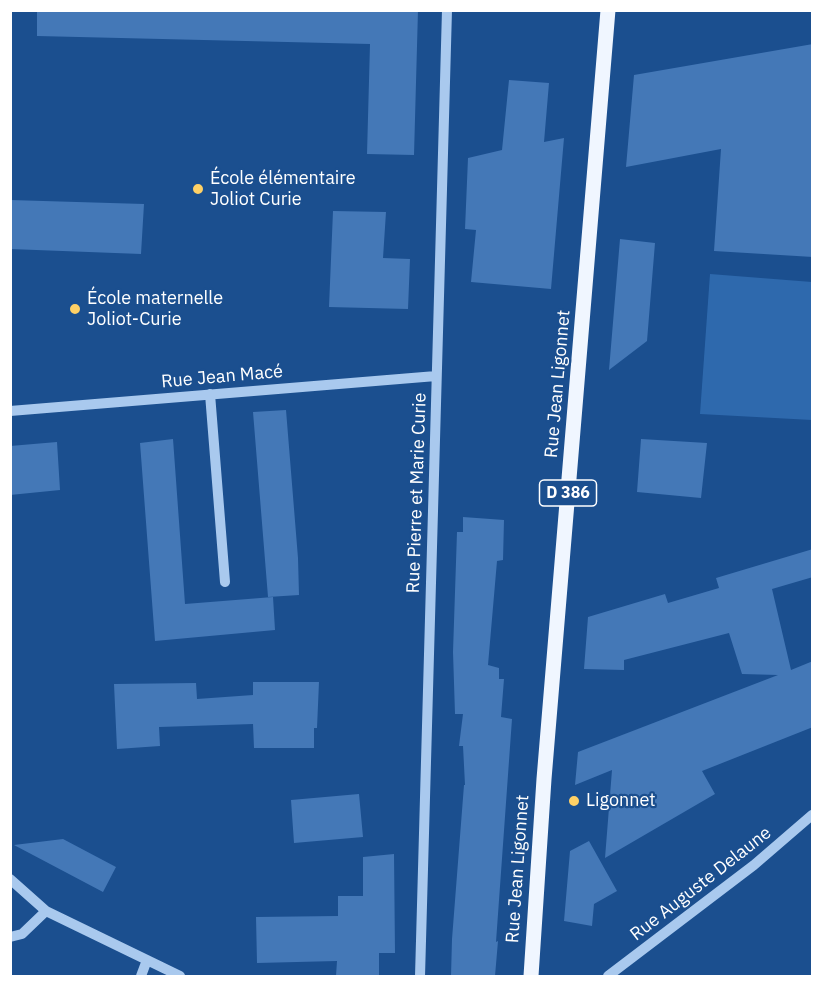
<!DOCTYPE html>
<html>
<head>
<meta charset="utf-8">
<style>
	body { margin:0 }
	#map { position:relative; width:823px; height:987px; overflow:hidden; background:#1b4f8f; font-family:"IBM Plex Sans",sans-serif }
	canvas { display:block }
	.frame { position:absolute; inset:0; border:12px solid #fff; pointer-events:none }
</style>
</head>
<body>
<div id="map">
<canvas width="823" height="987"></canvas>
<div class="frame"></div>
</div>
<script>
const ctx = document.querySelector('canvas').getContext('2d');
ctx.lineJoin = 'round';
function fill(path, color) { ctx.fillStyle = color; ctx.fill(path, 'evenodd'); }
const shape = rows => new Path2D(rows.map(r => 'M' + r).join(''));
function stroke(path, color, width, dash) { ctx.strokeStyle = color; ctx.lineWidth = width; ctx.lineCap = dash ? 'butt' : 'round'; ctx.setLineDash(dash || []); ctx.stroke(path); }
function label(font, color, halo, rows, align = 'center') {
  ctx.font = font + ' "IBM Plex Sans",sans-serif'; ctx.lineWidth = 4.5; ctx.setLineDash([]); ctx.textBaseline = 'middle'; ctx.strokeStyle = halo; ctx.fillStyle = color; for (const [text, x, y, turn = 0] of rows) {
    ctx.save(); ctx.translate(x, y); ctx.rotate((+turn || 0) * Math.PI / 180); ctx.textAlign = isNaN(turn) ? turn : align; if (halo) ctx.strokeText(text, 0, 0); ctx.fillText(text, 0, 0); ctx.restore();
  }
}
const green = shape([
	[710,274,812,282,812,420,700,414]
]);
const building = shape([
	[37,10,418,10,414,155,367,154,370,44,37,36],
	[813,44,813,257,714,251,721,149,626,167,634,75],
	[509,80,549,83,544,142,564,138,551,289,471,282,476,230,465,229,468,158,502,150],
	[10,200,144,204,141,254,10,249],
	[333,211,386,212,383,258,410,259,408,309,329,307],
	[620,239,655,243,647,341,609,370],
	[286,410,298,558,299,595,268,597,253,412],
	[173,439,185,604,273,597,275,630,155,641,140,443],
	[641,439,707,443,701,498,637,492],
	[57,442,60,490,10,495,10,446],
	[463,517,504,520,503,560,497,561,488,665,499,668,499,679,504,679,501,717,512,719,496,942,498,941,495,976,451,976,452,939,464,785,465,785,463,746,459,746,463,714,455,714,453,652,457,532,463,532],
	[813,549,813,577,772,589,791,670,813,661,813,727,702,771,715,794,605,858,612,770,575,785,578,752,778,675,742,674,729,633,624,660,624,670,584,669,588,617,665,594,668,603,719,588,716,578],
	[253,682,319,682,317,728,314,728,314,748,254,748,253,724,159,727,160,746,117,749,114,684,196,683,197,699,253,695],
	[359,794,363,837,294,843,291,800],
	[63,839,116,867,103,892,14,845],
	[589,841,617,891,594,904,592,926,564,921,570,851],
	[394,854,395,953,379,953,379,976,336,976,337,961,257,963,256,917,338,916,338,896,363,896,363,857]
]);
const minor = shape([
	[210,394,225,582],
	[10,411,436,376],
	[10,879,46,911,180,976],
	[10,937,22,934,46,911],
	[141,976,147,960],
	[420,976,447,10],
	[608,976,754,865,812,815]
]);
const major = shape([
	[531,976,544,779,608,10]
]);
const markers = [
	[198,189,6,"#ffd166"],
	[75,309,6,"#ffd166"],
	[574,801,6,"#ffd166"]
];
const shields = [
	[568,493,57]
];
const shieldNames = [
	["D 386",568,493]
];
const poiNames = [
	["École élémentaire",210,179],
	["Joliot Curie",210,200],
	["École maternelle",87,299],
	["Joliot-Curie",87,320],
	["Ligonnet",586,801]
];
const streetNames = [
	["Rue Jean Macé",222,377,-5],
	["Rue Jean Ligonnet",558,384,-85],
	["Rue Pierre et Marie Curie",417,493,-88],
	["Rue Jean Ligonnet",518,869,-86],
	["Rue Auguste Delaune",701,884,-38]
];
fill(green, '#2e69ad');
fill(building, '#4478b7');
stroke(minor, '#a9c9ee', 10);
stroke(major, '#f0f6ff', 15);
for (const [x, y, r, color] of markers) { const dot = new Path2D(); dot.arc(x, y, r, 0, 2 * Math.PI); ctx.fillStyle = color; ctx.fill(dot); stroke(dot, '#1b4f8f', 2); }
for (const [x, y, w] of shields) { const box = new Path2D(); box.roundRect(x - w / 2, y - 13, w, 26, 4.5); ctx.fillStyle = '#1b4f8f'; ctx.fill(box); stroke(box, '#fff', 1.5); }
label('bold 16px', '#fff', null, shieldNames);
label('18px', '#fff', '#1b4f8f', poiNames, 'left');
label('18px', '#fff', '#1b4f8f', streetNames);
</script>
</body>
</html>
